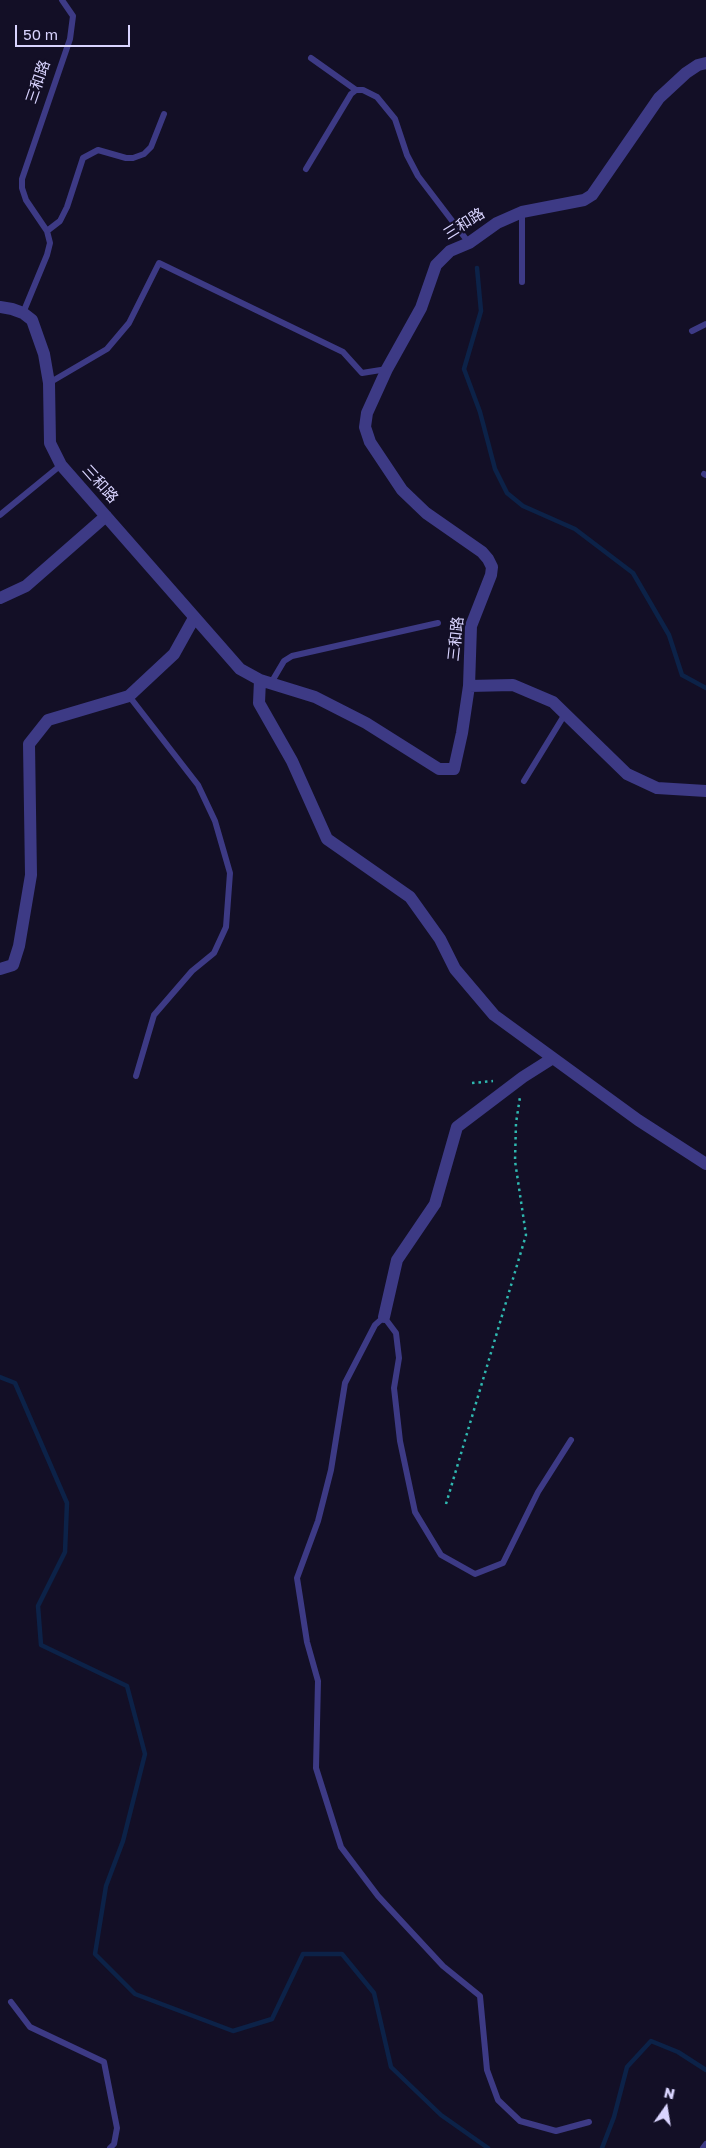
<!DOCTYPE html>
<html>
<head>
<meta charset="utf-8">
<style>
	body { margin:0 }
	#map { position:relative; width:706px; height:2148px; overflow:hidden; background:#130f26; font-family:"Golos Text",sans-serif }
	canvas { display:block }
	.north { position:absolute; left:641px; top:2083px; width:50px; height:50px; -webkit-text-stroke:4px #130f26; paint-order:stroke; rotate:13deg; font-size:14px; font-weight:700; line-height:20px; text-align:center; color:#d9d4ff }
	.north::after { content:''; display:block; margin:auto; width:18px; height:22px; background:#d9d4ff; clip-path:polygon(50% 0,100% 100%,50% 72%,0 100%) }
	.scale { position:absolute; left:15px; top:25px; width:115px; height:22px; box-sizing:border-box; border:2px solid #d9d4ff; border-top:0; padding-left:6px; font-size:15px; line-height:18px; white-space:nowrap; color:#d9d4ff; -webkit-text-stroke:4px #130f26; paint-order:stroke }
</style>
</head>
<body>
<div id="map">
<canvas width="706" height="2148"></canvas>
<div class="north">N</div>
<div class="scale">50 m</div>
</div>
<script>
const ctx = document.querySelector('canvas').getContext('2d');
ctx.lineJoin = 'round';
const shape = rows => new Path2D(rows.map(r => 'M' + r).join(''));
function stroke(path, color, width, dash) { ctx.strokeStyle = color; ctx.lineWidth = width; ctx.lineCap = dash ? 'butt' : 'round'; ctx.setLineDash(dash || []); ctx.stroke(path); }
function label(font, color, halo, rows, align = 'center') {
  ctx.font = font + ' "Golos Text","Noto Sans TC",sans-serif'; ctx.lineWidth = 4.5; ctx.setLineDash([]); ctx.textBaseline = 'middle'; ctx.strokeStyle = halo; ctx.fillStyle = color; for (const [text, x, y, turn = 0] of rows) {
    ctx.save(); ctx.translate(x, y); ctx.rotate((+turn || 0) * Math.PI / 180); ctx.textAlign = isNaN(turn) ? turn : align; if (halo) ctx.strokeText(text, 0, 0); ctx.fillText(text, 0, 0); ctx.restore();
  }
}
const stream = shape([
	[477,268,481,311,464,369,480,412,495,469,507,493,523,506,575,529,633,573,669,635,682,675,706,688],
	[0,1377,15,1383,67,1503,65,1552,38,1606,41,1645,127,1686,145,1754,123,1841,106,1886,95,1954,135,1994,233,2031,272,2019,303,1954,342,1954,374,1993,391,2067,441,2115,488,2148],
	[602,2148,614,2117,627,2067,651,2041,678,2052,706,2070]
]);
const path = shape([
	[472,1083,493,1081],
	[446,1504,526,1235,515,1161,516,1123,520,1097]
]);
const lane = shape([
	[311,58,356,90],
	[306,169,351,94,356,90,363,90,377,97,395,119,407,155,418,176,469,243],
	[47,231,60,221,67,207,83,158,98,150,126,158,133,158,144,154,151,147,164,114],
	[522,282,522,212],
	[23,313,47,255,50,243,47,231,26,200,22,188,22,179,70,39,73,16,62,0],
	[692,331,706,324],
	[49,383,107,349,129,323,159,263,343,352,362,373,387,369],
	[704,474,706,475],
	[0,515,61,465],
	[271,683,284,661,292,656,438,623],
	[129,696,198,785,215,821,230,873,226,927,214,953,192,971,154,1015,136,1076],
	[524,781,565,714],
	[571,1440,538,1492,503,1563,475,1574,441,1555,415,1512,400,1441,394,1388,399,1358,396,1333,384,1317,375,1325,345,1383,331,1470,318,1521,297,1578,307,1642,318,1681,316,1768,341,1847,378,1896,443,1966,480,1996,487,2070,498,2100,520,2121,556,2131,589,2122],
	[11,2002,30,2027,104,2062,117,2128,114,2144,110,2148],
	[703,2148,706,2144]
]);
const street = shape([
	[0,307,12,309,23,313,32,320,44,354,49,383,50,443,61,465,240,669,260,680,315,697,366,723,439,769,454,769,462,733,469,686,471,626,491,575,492,567,488,559,482,552,426,513,402,490,370,442,365,427,367,413,387,369,421,308,436,265,450,251,469,243,497,223,522,212,584,200,592,195,659,98,686,73,698,65,706,63],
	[0,598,26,586,106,516],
	[260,680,259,703,292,761,327,839,410,897,440,939,455,969,494,1015,638,1120,706,1164],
	[469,686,513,685,553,702,627,774,657,788,706,791],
	[0,969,13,965,19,946,31,875,29,744,48,720,129,696,174,654,194,618],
	[384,1317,397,1260,435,1204,457,1127,523,1077,553,1058]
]);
const streetNames = [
	["三和路",38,82,-71],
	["三和路",464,224,-32],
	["三和路",100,484,48],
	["三和路",456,639,-84]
];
stroke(stream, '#0c2248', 4.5);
stroke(path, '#2fb8b0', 2.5, [2.5, 4]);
stroke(lane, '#3d3a85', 6);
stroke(street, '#3d3a85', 12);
label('15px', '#d9d4ff', '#130f26', streetNames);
</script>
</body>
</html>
